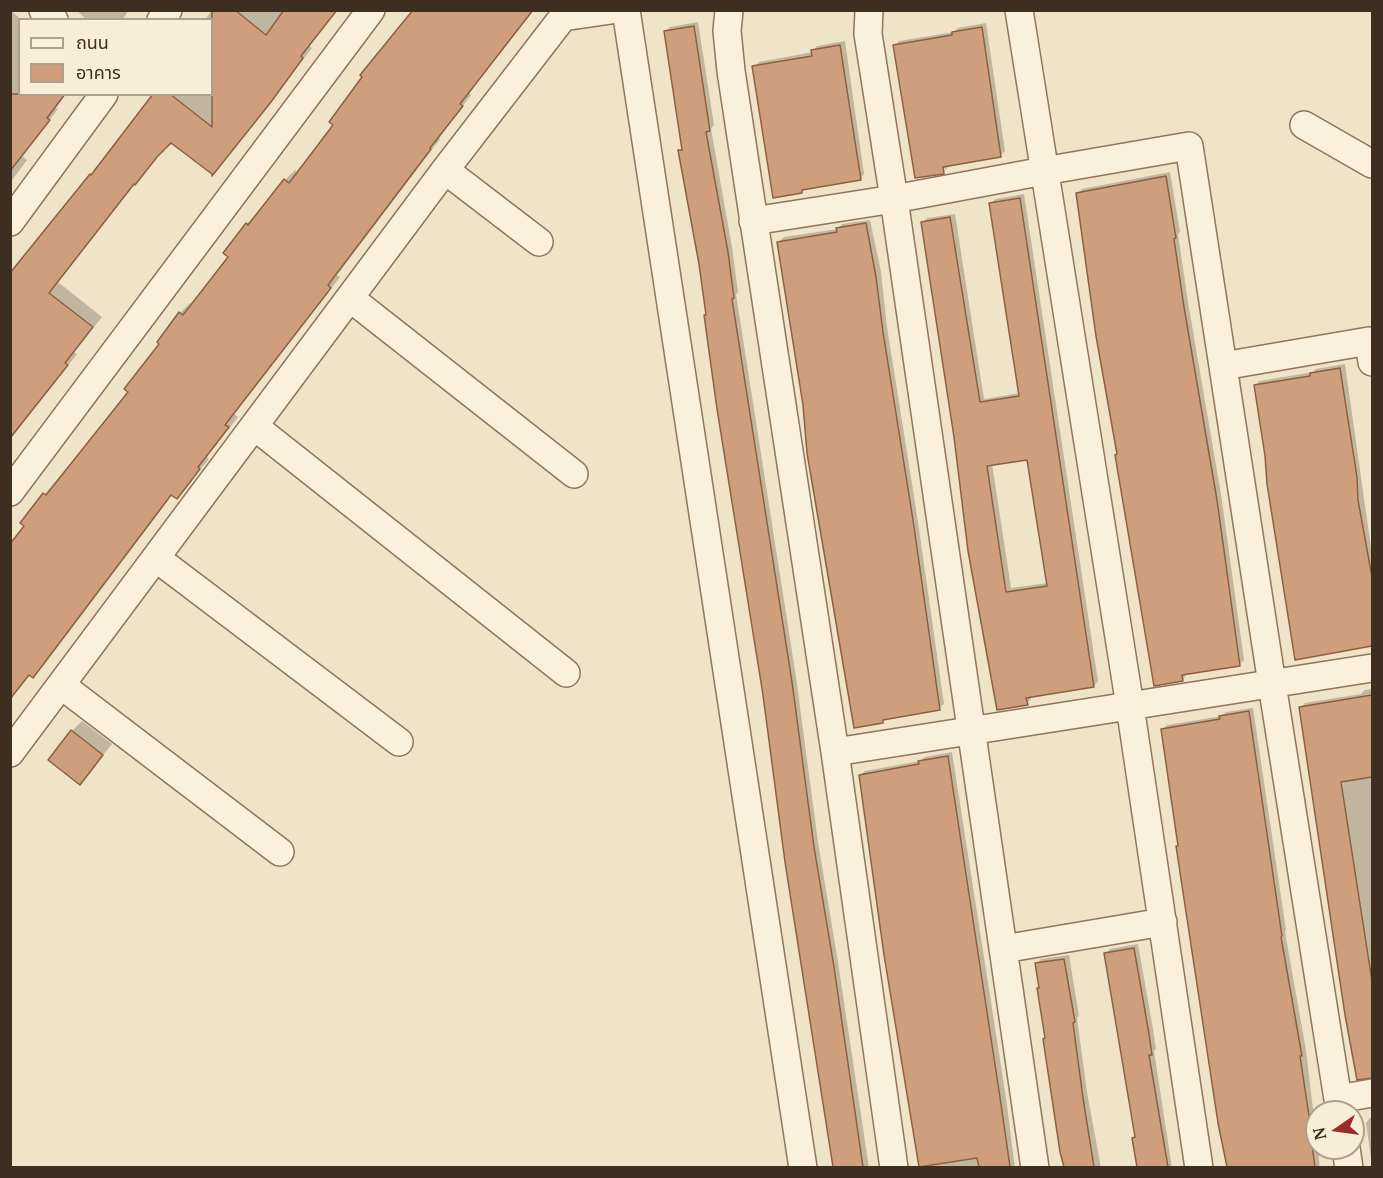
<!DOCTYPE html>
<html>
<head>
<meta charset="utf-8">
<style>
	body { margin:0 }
	#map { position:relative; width:1383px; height:1178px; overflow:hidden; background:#f0e4c8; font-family:"PT Serif","Noto Sans Thai",serif }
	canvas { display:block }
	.frame { position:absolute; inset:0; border:12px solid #3d2e20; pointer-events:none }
	.legend { position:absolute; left:18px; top:18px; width:195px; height:78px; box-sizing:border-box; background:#f7eed8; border:2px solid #ada18e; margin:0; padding:8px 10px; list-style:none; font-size:18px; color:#3d2e20 }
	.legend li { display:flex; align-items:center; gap:12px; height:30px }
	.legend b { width:30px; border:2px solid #ada18e }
	.north { position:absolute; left:1305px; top:1100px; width:60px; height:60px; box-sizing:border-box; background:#f7eed8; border:2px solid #ada18e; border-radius:50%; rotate:257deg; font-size:16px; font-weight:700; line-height:24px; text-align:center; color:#3d2e20 }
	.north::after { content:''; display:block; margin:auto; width:21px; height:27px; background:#9e2a2b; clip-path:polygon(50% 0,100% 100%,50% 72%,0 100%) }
</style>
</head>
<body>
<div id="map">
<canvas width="1383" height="1178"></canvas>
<div class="frame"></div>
<ul class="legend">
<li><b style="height:8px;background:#faf1dc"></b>ถนน</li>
<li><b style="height:16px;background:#cf9f7d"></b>อาคาร</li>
</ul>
<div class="north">N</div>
</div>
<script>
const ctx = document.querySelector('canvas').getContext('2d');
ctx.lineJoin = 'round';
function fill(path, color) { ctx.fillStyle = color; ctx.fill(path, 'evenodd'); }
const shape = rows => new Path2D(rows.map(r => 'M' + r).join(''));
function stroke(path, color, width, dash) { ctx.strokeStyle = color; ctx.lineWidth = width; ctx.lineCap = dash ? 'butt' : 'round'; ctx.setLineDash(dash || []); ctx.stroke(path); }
const shadow = shape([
	[10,10,22,20,20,20,20,94,66,94,56,108,58,109,22,156,27,160,10,183],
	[76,10,129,10,122,20,87,20],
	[212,10,337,10,309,46,312,48,222,163,171,141,135,183,58,282,102,317,74,352,77,354,10,440,10,276,91,175,101,165,155,94,212,94,212,20,205,20],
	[415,10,534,10,469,93,471,95,439,138,440,139,337,275,340,277,234,414,238,417,207,457,209,459,177,497,173,494,43,666,33,676,30,674,10,699,10,546,26,526,45,494,130,392,180,313,190,303,193,305,230,257,247,224,285,180,295,170,298,173,335,125],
	[698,22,714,125,711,129,732,247,738,292,736,294,796,677,818,842,838,962,869,1168,835,1168,786,862,765,695,705,316,707,313,700,264,680,151,683,147,665,32,670,27],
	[986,23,1005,151,1000,156,948,164,948,167,945,170,943,159,941,159,942,170,945,170,944,172,916,176,895,46,899,41,954,32,958,28],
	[845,41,864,174,860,179,804,188,801,191,754,67,759,62,813,52,817,46],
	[1170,172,1180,232,1178,234,1188,302,1221,494,1244,660,1239,665,1187,673,1183,680,1119,453,1077,194,1082,189],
	[1024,194,1098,681,1094,686,1031,696,1031,699,1027,703,956,437,922,223,927,218,955,214,984,399,1020,393,991,203,996,199],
	[1029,458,1048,583,1011,588,992,464],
	[870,220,881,272,887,327,917,515,944,704,939,708,886,718,882,721,804,405,779,242,784,237,838,229,842,224],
	[1345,364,1372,555,1372,644,1327,651,1266,456,1255,385,1260,381,1313,372,1316,369],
	[1372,689,1372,1073,1358,1076,1301,708,1305,703,1361,694,1365,690],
	[1253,708,1286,930,1285,932,1306,1050,1320,1168,1228,1168,1196,966,1163,729,1167,725,1222,716,1226,712],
	[82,721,112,744,80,783,72,731],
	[952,752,1006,1098,1015,1168,920,1168,860,775,865,771,920,761,925,757],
	[1138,944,1153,1029,1156,1049,1154,1051,1172,1168,1138,1168,1134,1138,1136,1136,1106,954,1110,949],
	[1069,955,1079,1016,1077,1018,1087,1092,1101,1168,1066,1168,1062,1151,1038,989,1040,986,1037,964,1041,959],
	[1370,1118,1372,1118,1372,1165,1366,1123]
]);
const building = shape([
	[212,10,235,10,266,35,284,10,337,10,301,56,303,58,271,102,212,176,212,174,171,143,157,157,135,185,134,184,49,293,93,327,65,363,68,365,10,438,10,273,90,174,91,175,153,94,170,94,212,127,212,10],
	[413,10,533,10,460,104,463,106,430,148,431,149,328,285,331,288,225,425,229,427,198,467,200,469,177,499,171,495,33,678,29,675,10,699,10,544,24,526,20,523,43,493,46,495,128,392,124,389,159,344,157,342,179,312,183,315,228,257,223,253,246,223,248,225,284,179,289,183,333,125,329,122,362,77,360,75,413,10],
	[694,26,710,131,706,132,728,252,734,298,732,299,792,682,814,847,834,967,863,1167,833,1167,785,862,763,695,717,409,704,315,706,315,699,264,678,150,682,150,664,31,694,26],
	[982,27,1001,157,943,167,944,174,915,178,893,45,952,35,952,32,982,27],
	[840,45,861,180,802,190,802,193,773,198,752,66,812,56,811,50,840,45],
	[10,94,65,94,47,118,50,120,10,171,10,94],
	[1166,176,1176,238,1174,239,1184,307,1217,500,1240,666,1182,675,1183,681,1154,686,1115,455,1117,454,1096,336,1076,193,1166,176],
	[1020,198,1094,687,1026,698,1028,705,997,710,968,551,954,437,921,222,950,217,980,402,1019,396,989,203,1020,198],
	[1027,460,1047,586,1006,592,987,466,1027,460],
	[866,223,876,277,883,332,913,520,940,710,883,720,883,723,854,728,807,453,803,405,777,242,837,232,836,228,866,223],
	[1340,368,1357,477,1358,500,1372,577,1372,646,1295,660,1267,484,1265,456,1254,385,1310,376,1310,373,1340,368],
	[1372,695,1372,777,1341,782,1372,981,1372,1078,1357,1080,1345,1015,1299,707,1372,695],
	[1249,711,1282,936,1281,937,1302,1056,1300,1056,1311,1129,1310,1130,1315,1167,1227,1167,1218,1123,1176,846,1178,846,1161,729,1220,719,1219,716,1249,711],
	[71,730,103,755,80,785,48,760,71,730],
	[948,756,1001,1104,1010,1167,979,1167,977,1158,919,1167,884,955,859,775,919,764,918,761,948,756],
	[1134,948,1149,1034,1152,1055,1149,1055,1168,1167,1137,1167,1132,1138,1135,1137,1104,953,1134,948],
	[1064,959,1075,1022,1073,1023,1083,1098,1094,1167,1064,1167,1060,1152,1043,1039,1045,1038,1037,988,1039,988,1035,963,1064,959]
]);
const minor = shape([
	[43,10,54,20],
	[626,10,803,1168],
	[729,10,727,31,731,71,835,752,894,1168],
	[869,10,868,34,894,199,1035,1168],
	[1019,10,1130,706,1199,1168],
	[161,20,168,10],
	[1304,125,1372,164],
	[445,170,539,242],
	[753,221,894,199,1044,171,1189,146,1272,684,1340,1112],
	[10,222,104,94],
	[350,298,574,474],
	[1223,366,1369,341,1372,362],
	[254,426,566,673],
	[10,492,371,10],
	[156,558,399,742],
	[61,685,280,852],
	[835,752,1372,668],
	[10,753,445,170,563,17,611,10],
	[1003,949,1163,922],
	[1338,1099,1372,1093],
	[1346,1148,1349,1168]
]);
fill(shadow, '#0003');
fill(building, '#cf9f7d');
stroke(building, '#8d5f41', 1.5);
stroke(minor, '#8d765c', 30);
stroke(minor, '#faf1dc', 27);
</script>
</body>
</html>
